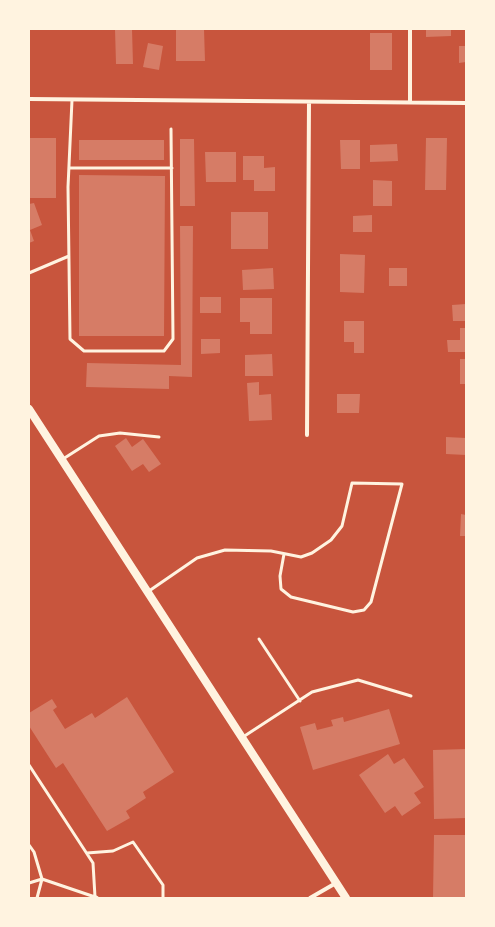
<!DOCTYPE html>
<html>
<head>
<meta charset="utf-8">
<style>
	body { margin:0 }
	#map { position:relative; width:495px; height:927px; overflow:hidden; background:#c8553d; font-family:Montserrat,sans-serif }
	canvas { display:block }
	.frame { position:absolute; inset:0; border:30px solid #fff3e0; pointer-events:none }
</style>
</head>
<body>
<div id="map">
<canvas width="495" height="927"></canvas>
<div class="frame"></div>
</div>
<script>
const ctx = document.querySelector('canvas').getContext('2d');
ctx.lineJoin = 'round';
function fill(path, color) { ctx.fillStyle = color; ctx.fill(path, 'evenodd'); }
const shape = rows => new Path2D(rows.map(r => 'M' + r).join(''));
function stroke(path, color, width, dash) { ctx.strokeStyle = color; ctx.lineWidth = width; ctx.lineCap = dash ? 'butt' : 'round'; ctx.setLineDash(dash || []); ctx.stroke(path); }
const building = shape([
	[115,29,132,29,133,64,116,64],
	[176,29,204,29,205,61,176,61],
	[426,29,451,29,451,36,426,37],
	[370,33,392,33,392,70,370,70],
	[148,43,163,46,159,70,143,67],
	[459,46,466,46,466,62,459,63],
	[29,138,56,138,56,198,29,198],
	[426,138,447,138,446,190,425,190],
	[180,139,194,139,195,206,180,206],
	[79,140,164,140,164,160,79,160],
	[340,140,360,140,360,169,341,169],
	[397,144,398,161,370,162,370,145],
	[205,152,236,152,236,182,206,182],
	[243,156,264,156,264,168,275,167,275,191,254,191,254,180,243,180],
	[79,175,165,176,164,336,79,336],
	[373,180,392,181,392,206,373,206],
	[34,203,42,225,30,230,34,241,29,243,29,204],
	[231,212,268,212,268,249,231,249],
	[372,215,372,232,353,232,353,216],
	[180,226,193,226,192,377,169,376,169,389,86,387,87,363,181,365],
	[340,254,365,255,364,293,340,292],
	[273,268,274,289,243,290,242,270],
	[389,268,407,268,407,286,389,286],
	[200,297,221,297,221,313,200,313],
	[240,298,272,298,272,334,250,334,250,322,240,322],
	[466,304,466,321,453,321,452,305],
	[344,321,364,321,364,353,354,353,354,342,344,342],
	[460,328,466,328,466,352,448,352,447,340,460,340],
	[201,339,220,339,220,353,201,354],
	[272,354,273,376,245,376,245,355],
	[460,359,466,359,466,384,460,384],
	[259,382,259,395,271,394,272,420,249,421,247,383],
	[337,394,360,394,359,413,337,413],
	[446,437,466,438,466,455,446,454],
	[126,438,132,447,143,439,161,464,149,472,143,464,132,471,115,446],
	[461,514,466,515,466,536,460,536],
	[127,697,174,772,143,792,146,798,126,811,130,818,107,831,63,763,56,768,29,726,29,713,52,699,57,707,53,710,65,729,92,713,95,718],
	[389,709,400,744,313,770,300,727,315,723,317,730,333,726,331,720,343,717,344,722],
	[466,749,466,818,434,819,433,750],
	[388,754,394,764,404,758,424,787,414,793,421,803,402,816,395,806,385,813,359,775],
	[434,835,466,835,466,898,433,898]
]);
const service = shape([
	[72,100,68,187,70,339,84,351,164,351,173,339,171,129],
	[69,168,172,168],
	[29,273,69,256],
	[63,459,99,436,120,433,159,437],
	[149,591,197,558,225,550,271,551,301,557,312,553,331,540,342,526,352,483,402,484,371,602,364,610,353,612,291,597,281,589,280,576,284,554],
	[259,639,300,701],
	[243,737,312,692,358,680,411,696],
	[29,765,93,863,95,897,42,879,34,852,29,845],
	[87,853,113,851,133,842,163,885,163,898],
	[29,883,42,879],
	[37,898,42,879]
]);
const minor = shape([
	[410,29,410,102],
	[29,99,466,103],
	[307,435,309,102],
	[95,897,97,898],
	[310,898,336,883]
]);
const secondary = shape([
	[29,409,346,898]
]);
fill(building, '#d67c66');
stroke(service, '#fff3e0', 3);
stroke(minor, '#fff3e0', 4);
stroke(secondary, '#fff3e0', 8);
</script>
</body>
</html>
